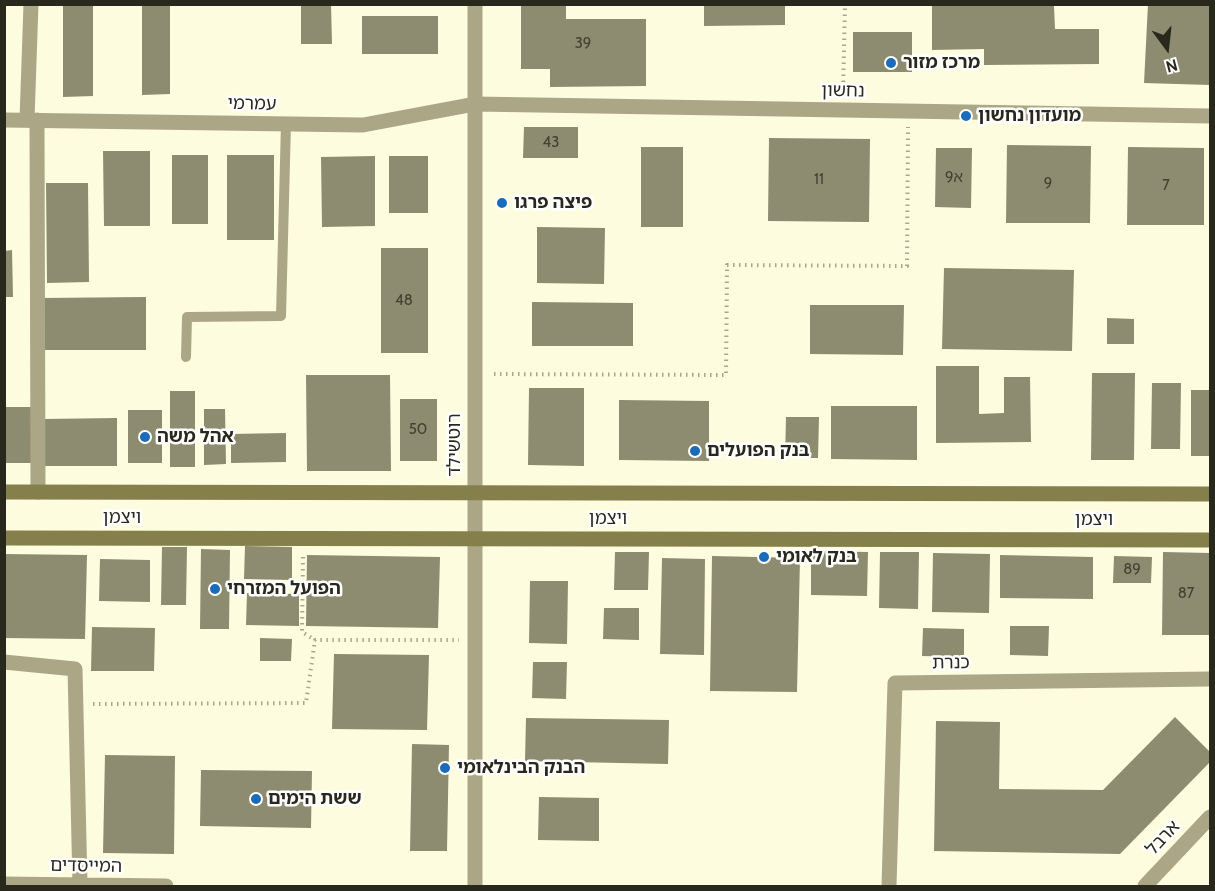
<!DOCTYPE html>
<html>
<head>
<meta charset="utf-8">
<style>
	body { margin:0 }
	#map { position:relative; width:1215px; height:891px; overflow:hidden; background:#fefcde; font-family:Cabin,sans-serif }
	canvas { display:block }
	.frame { position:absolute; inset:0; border:6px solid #29281d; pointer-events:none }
	.north { position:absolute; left:1137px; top:18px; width:60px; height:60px; -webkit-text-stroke:4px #fff; paint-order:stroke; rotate:165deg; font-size:16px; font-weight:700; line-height:24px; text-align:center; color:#29281d }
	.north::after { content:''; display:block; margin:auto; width:21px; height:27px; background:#29281d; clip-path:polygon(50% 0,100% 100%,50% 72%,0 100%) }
</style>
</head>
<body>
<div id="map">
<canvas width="1215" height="891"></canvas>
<div class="frame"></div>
<div class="north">N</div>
</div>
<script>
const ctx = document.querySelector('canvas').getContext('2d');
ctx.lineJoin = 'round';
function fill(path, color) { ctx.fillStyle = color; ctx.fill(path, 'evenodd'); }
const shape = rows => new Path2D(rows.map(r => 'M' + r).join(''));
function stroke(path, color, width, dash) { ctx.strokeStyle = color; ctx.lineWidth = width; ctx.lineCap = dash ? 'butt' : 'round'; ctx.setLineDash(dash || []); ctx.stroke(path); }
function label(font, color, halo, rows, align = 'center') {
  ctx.font = font + ' Cabin,"Noto Sans Hebrew",sans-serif'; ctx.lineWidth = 5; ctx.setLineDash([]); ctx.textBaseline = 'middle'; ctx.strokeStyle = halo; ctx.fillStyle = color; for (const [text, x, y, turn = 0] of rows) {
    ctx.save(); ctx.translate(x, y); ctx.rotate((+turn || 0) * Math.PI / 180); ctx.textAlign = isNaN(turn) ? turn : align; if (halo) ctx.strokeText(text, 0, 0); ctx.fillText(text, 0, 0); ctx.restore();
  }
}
const building = shape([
	[63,4,93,4,93,96,63,97],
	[142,4,170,4,170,94,142,95],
	[301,4,331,4,332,44,301,44],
	[521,4,566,4,566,19,646,19,646,86,550,87,550,69,521,69],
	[704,4,785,4,785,25,704,26],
	[932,4,1054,6,1055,29,1099,29,1099,64,984,65,984,49,932,50],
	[1148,4,1210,4,1210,85,1144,83],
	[362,16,438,16,438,54,362,54],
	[853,32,912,32,912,72,853,72],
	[524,127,578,127,578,158,523,158],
	[769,138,870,139,869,222,768,221],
	[1007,145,1091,146,1090,223,1006,223],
	[641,147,683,147,683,227,641,227],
	[1128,147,1204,148,1204,225,1127,225],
	[936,148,972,148,971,208,935,207],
	[103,151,150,151,150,226,104,226],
	[172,155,208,155,208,224,172,224],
	[227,155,274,155,274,240,227,240],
	[375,156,375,226,322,227,321,157],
	[389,156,428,156,428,213,389,213],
	[46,183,88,183,89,282,47,283],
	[537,227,605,228,604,284,537,283],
	[381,248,428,248,428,353,381,353],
	[12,250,13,297,4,297,4,251],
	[944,268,1074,270,1072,351,942,349],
	[146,297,146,350,41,350,41,298],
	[532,302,633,303,633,346,532,346],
	[810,305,904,305,903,355,810,354],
	[1107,318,1134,319,1134,344,1107,344],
	[936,366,979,366,979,414,1004,413,1004,377,1030,377,1031,442,936,443],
	[1092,373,1135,373,1134,460,1091,460],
	[306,375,390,375,391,471,307,471],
	[1152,383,1181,383,1180,449,1151,449],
	[529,388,584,388,584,466,528,465],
	[1191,390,1210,390,1210,456,1191,456],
	[170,391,195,391,195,467,170,467],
	[400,399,437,399,437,461,400,461],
	[619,400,709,401,709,461,619,460],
	[831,406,917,406,917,460,831,459],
	[4,407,32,407,32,463,4,463],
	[204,409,225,409,226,464,204,465],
	[128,410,162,410,162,463,128,463],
	[786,417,819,417,818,458,785,458],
	[117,418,117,466,44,466,44,419],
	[286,433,286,462,231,463,231,434],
	[245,546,292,547,292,580,244,579],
	[162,547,187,547,186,605,161,605],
	[201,549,230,550,229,629,200,629],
	[811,551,868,552,867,596,811,595],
	[615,552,649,552,648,590,614,590],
	[880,552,919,552,918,609,879,608],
	[1163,552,1210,553,1210,635,1162,635],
	[933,553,990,554,989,613,932,612],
	[4,554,87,555,85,639,4,638],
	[307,555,440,557,438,628,306,626],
	[1000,555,1093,557,1093,599,1000,598],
	[712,556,800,558,797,692,710,691],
	[1114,556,1152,557,1151,583,1113,583],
	[662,558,705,559,704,655,660,654],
	[100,559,150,560,150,602,99,601],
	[530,581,568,581,567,644,529,643],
	[247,593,299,594,299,626,246,625],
	[604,608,639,608,639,640,603,639],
	[1010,626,1049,626,1048,656,1010,655],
	[92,627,155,628,154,671,91,671],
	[923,628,964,629,964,657,922,656],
	[260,638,292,639,291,661,260,661],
	[334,654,429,655,427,730,332,729],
	[533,662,567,662,566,699,532,698],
	[1175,717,1210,752,1210,762,1120,854,934,851,936,721,1000,722,999,789,1103,790],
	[526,718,669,720,668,764,525,761],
	[412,744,449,745,447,851,410,851],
	[105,755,175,756,174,854,103,853],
	[201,770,312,771,311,828,200,826],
	[539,797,599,798,599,841,538,840]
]);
const path = shape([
	[843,94,845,4],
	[494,374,726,375,727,265,907,266,908,127],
	[303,557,302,632,315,640],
	[93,704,306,703,315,640,459,640]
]);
const service = shape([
	[186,357,187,317,281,316,286,123]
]);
const pedestrian = shape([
	[37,120,38,492]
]);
const minor = shape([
	[4,120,363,125,475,104,1210,116],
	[27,120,31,4],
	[4,662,75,669,80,885],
	[4,884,166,886],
	[889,886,895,683,1210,679],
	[1145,886,1210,817]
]);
const tertiary = shape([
	[475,886,475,4]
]);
const secondary = shape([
	[4,492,1210,494],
	[4,538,1210,540]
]);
const markers = [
	[891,63,6,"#1a6bba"],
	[966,116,6,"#1a6bba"],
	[502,203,6,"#1a6bba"],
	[145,437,6,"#1a6bba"],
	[695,451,6,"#1a6bba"],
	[764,557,6,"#1a6bba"],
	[215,589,6,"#1a6bba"],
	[445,768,6,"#1a6bba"],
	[256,799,6,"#1a6bba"]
];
const numberNames = [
	["39",583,44],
	["43",551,143],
	["9א",954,178],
	["11",819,180],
	["9",1048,184],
	["7",1166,186],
	["48",404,301],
	["50",418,430],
	["89",1132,570],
	["87",1186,594]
];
const poiNames = [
	["מרכז מזור",903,63],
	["מועדון נחשון",978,116],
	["פיצה פרגו",514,203],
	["אהל משה",157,437],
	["בנק הפועלים",707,451],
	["בנק לאומי",776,557],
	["הפועל המזרחי",227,589],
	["הבנק הבינלאומי",457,768],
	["ששת הימים",268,799]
];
const streetNames = [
	["נחשון",843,91,1],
	["עמרמי",252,104,1],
	["רוטשילד",455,445,-90],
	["ויצמן",122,518],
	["ויצמן",608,519],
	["ויצמן",1094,520],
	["כנרת",951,663,-1],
	["ארבל",1163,838,-47],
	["המייסדים",86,866,1]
];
fill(building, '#8d8b70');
stroke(path, '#a7a68f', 4, [1.5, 4.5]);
stroke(service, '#aba786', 10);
stroke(pedestrian, '#aba786', 15);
stroke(minor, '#aba786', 15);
stroke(tertiary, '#aba786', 15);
stroke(secondary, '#857f4c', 15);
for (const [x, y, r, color] of markers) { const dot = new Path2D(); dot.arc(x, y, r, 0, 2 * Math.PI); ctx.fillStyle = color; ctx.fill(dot); stroke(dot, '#fff', 2); }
label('15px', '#424132', null, numberNames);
label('bold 18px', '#29281d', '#fff', poiNames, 'left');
label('18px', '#29281d', '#fff', streetNames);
</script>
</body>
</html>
